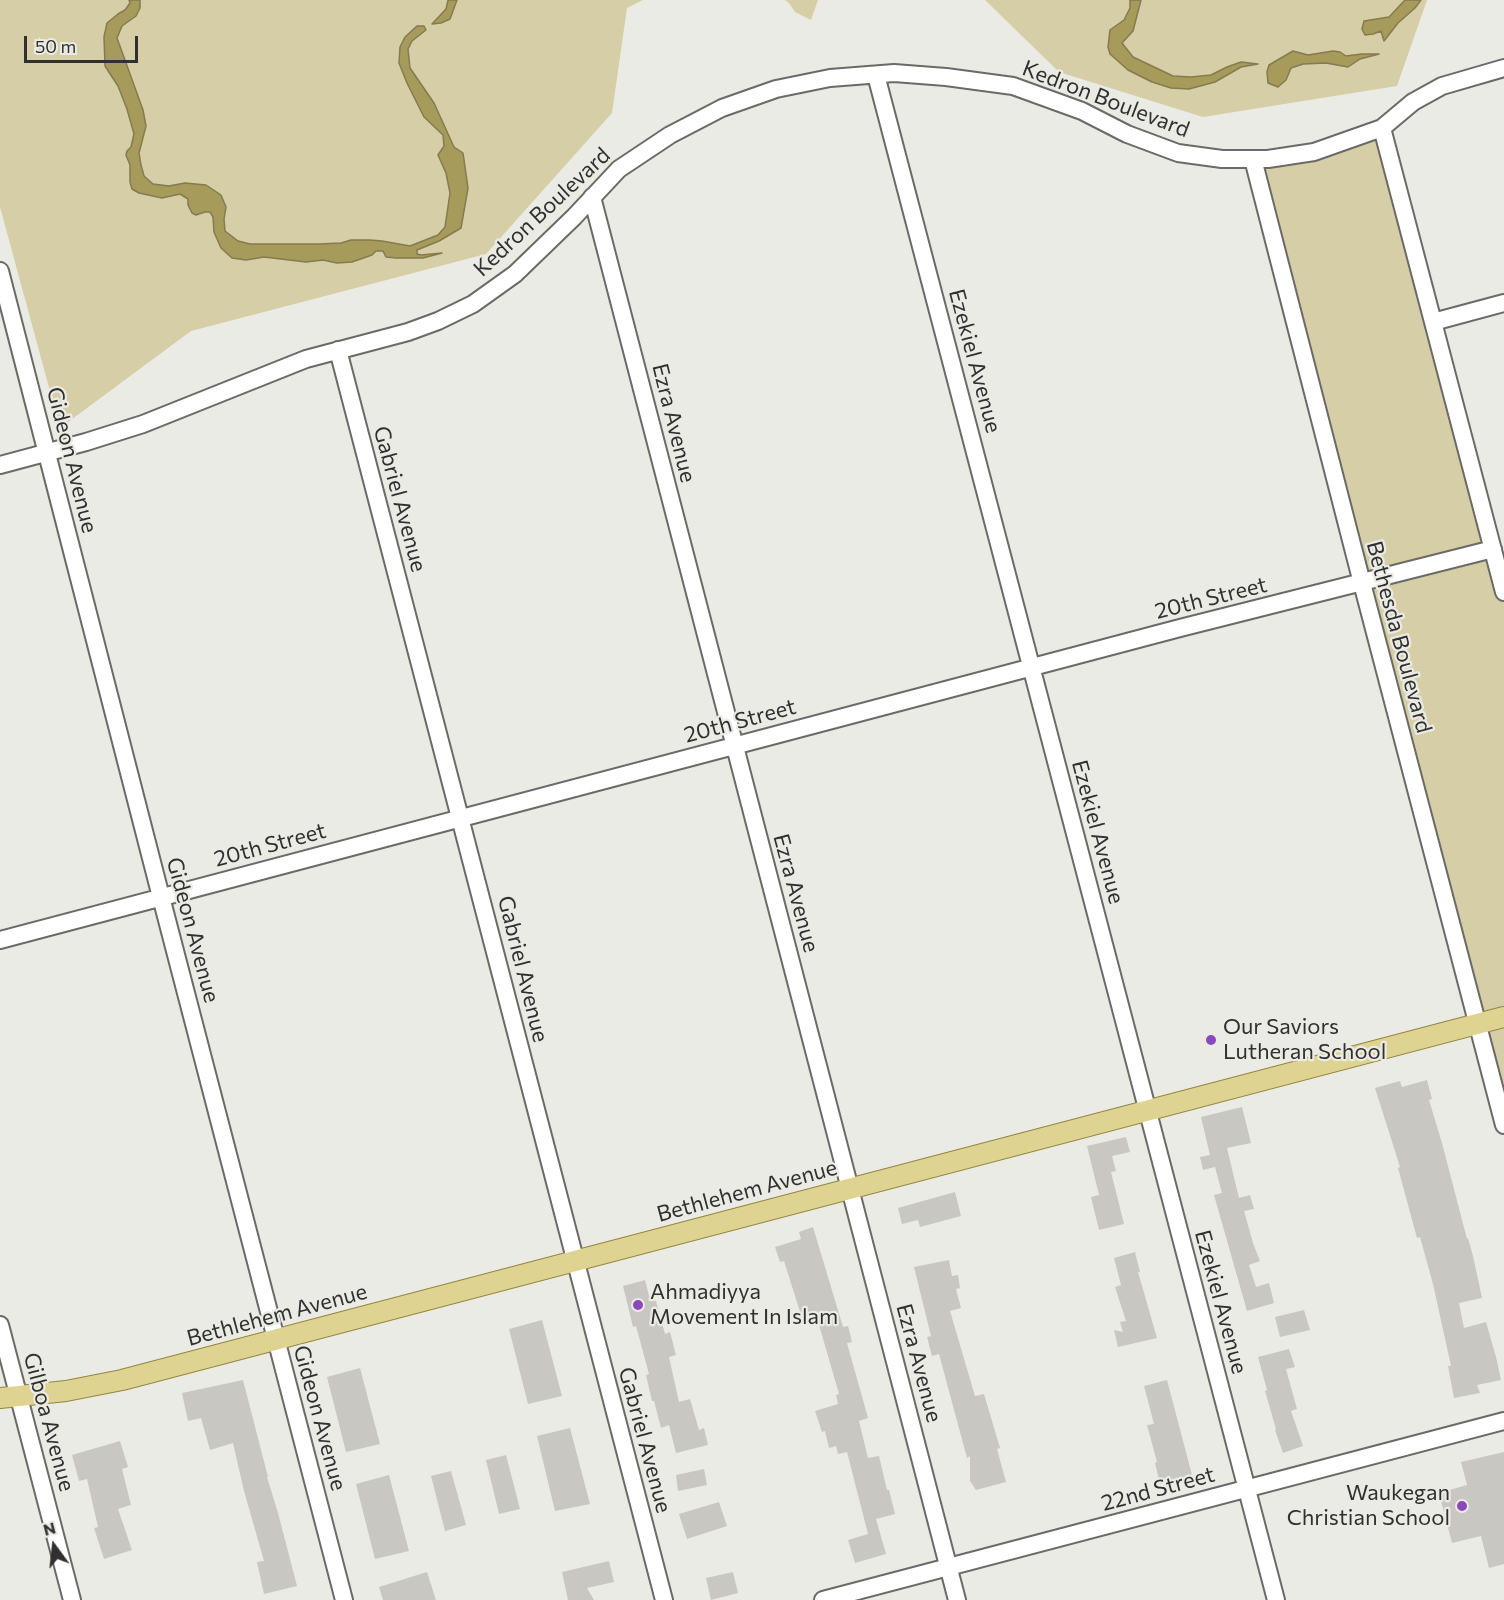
<!DOCTYPE html>
<html>
<head>
<meta charset="utf-8">
<style>
	body { margin:0 }
	#map { position:relative; width:1504px; height:1600px; overflow:hidden; background:#ebebe6; font-family:Commissioner,sans-serif }
	canvas { display:block }
	.north { position:absolute; left:24px; top:1516px; width:60px; height:60px; -webkit-text-stroke:4px #ebebe6; paint-order:stroke; rotate:345deg; font-size:16px; font-weight:700; line-height:24px; text-align:center; color:#31302e }
	.north::after { content:''; display:block; margin:auto; width:21px; height:27px; background:#31302e; clip-path:polygon(50% 0,100% 100%,50% 72%,0 100%) }
	.scale { position:absolute; left:24px; top:36px; width:114px; height:27px; box-sizing:border-box; border:3px solid #31302e; border-top:0; padding-left:8px; font-size:18px; line-height:21px; white-space:nowrap; color:#31302e; -webkit-text-stroke:4px #ebebe6; paint-order:stroke }
</style>
</head>
<body>
<div id="map">
<canvas width="1504" height="1600"></canvas>
<div class="north">N</div>
<div class="scale">50 m</div>
</div>
<script>
const ctx = document.querySelector('canvas').getContext('2d');
ctx.lineJoin = 'round';
function fill(path, color) { ctx.fillStyle = color; ctx.fill(path, 'evenodd'); }
const shape = rows => new Path2D(rows.map(r => 'M' + r).join(''));
function stroke(path, color, width, dash) { ctx.strokeStyle = color; ctx.lineWidth = width; ctx.lineCap = dash ? 'butt' : 'round'; ctx.setLineDash(dash || []); ctx.stroke(path); }
function label(font, color, halo, rows, align = 'center') {
  ctx.font = font + ' Commissioner,sans-serif'; ctx.lineWidth = 4.5; ctx.setLineDash([]); ctx.textBaseline = 'middle'; ctx.strokeStyle = halo; ctx.fillStyle = color; for (const [text, x, y, turn = 0] of rows) {
    ctx.save(); ctx.translate(x, y); ctx.rotate((+turn || 0) * Math.PI / 180); ctx.textAlign = isNaN(turn) ? turn : align; if (halo) ctx.strokeText(text, 0, 0); ctx.fillText(text, 0, 0); ctx.restore();
  }
}
const green = shape([
	[0,0,643,0,627,8,612,113,486,254,191,331,60,428,0,207],
	[785,0,818,0,811,20,795,12,789,3],
	[985,0,1427,0,1397,86,1203,117,1059,72],
	[1382,128,1504,592,1504,1124,1253,159]
]);
const water = shape([
	[129,0,140,0,140,8,136,16,122,26,117,38,143,110,146,126,139,153,141,165,144,176,153,184,169,186,185,183,206,185,221,195,226,207,224,219,225,231,238,241,250,244,319,244,341,243,351,240,370,240,382,241,410,246,438,235,445,227,450,193,446,173,438,155,444,146,443,135,424,117,407,83,399,63,400,47,405,37,417,26,424,26,426,30,412,41,408,49,410,68,434,103,454,147,463,153,468,188,461,228,439,241,417,250,417,254,421,255,442,253,423,258,396,258,386,257,383,251,376,251,372,255,352,262,337,263,323,260,306,262,264,257,246,260,232,258,221,248,214,232,213,217,210,212,205,212,196,215,192,213,188,205,188,199,180,194,162,198,139,193,132,189,130,182,130,165,126,155,127,151,131,147,134,134,127,109,118,86,105,66,104,37,107,23,118,14,125,10,130,3,129,0],
	[448,0,457,0,450,19,441,23,432,24,446,9,448,0],
	[1130,0,1141,0,1133,31,1122,43,1133,57,1173,76,1191,77,1211,75,1227,67,1241,62,1258,64,1241,67,1215,82,1189,89,1171,88,1152,82,1128,70,1110,54,1108,47,1110,30,1124,20,1130,8,1130,0],
	[1405,0,1421,0,1415,8,1398,23,1384,41,1381,31,1373,34,1365,35,1362,29,1364,21,1389,17,1405,0],
	[1293,51,1308,55,1333,51,1340,52,1346,56,1362,54,1379,54,1360,59,1348,67,1326,63,1303,64,1291,68,1286,80,1278,87,1268,83,1267,72,1269,65,1293,51]
]);
const building = shape([
	[1427,1080,1432,1099,1429,1100,1442,1143,1467,1239,1468,1238,1473,1256,1482,1298,1459,1303,1464,1328,1486,1322,1496,1357,1501,1380,1477,1385,1480,1393,1454,1398,1448,1366,1451,1366,1433,1284,1420,1237,1417,1238,1398,1168,1400,1167,1375,1088,1400,1081,1402,1087],
	[1242,1107,1251,1143,1227,1148,1239,1198,1250,1195,1254,1209,1244,1211,1253,1243,1260,1261,1249,1265,1256,1287,1269,1283,1274,1303,1247,1311,1214,1195,1222,1193,1215,1167,1203,1170,1200,1157,1210,1155,1201,1117],
	[1126,1137,1130,1152,1112,1156,1116,1171,1111,1172,1124,1224,1099,1230,1091,1197,1099,1195,1087,1146],
	[955,1192,961,1216,920,1227,918,1220,902,1224,898,1208],
	[813,1227,843,1327,848,1326,852,1342,847,1343,868,1418,859,1421,868,1458,879,1456,887,1490,889,1490,895,1514,876,1519,886,1554,855,1563,848,1540,868,1534,847,1452,838,1454,836,1446,829,1448,825,1431,822,1432,815,1411,838,1404,836,1395,839,1394,815,1311,801,1315,784,1261,780,1262,775,1247,801,1239,799,1232],
	[1135,1252,1140,1272,1138,1272,1157,1338,1118,1347,1114,1330,1123,1332,1120,1322,1126,1321,1115,1287,1121,1285,1114,1258],
	[949,1260,952,1276,958,1275,960,1288,956,1289,961,1308,950,1311,975,1396,984,1394,1000,1448,997,1449,1006,1482,976,1490,970,1481,970,1456,967,1458,939,1354,932,1356,927,1337,931,1336,914,1267],
	[645,1280,650,1300,656,1301,665,1334,670,1332,676,1355,669,1357,679,1402,690,1399,699,1430,704,1428,708,1445,676,1453,669,1425,661,1428,654,1401,652,1401,646,1375,649,1374,636,1326,633,1327,623,1286],
	[1304,1310,1310,1330,1280,1337,1275,1317],
	[542,1320,562,1396,528,1404,509,1329],
	[1289,1349,1295,1367,1286,1369,1297,1409,1291,1411,1303,1446,1283,1453,1275,1430,1276,1429,1265,1391,1267,1390,1258,1357],
	[360,1368,380,1444,346,1452,327,1377],
	[243,1380,268,1477,267,1477,278,1513,297,1586,264,1594,257,1562,264,1561,244,1491,233,1443,210,1450,201,1418,188,1421,182,1393],
	[1167,1380,1192,1475,1160,1484,1155,1463,1157,1462,1147,1425,1154,1424,1144,1386],
	[570,1428,590,1504,555,1511,537,1436],
	[120,1441,128,1467,122,1469,131,1505,118,1509,132,1550,104,1559,94,1528,98,1527,87,1479,79,1481,72,1455],
	[1504,1452,1504,1564,1489,1568,1481,1536,1452,1543,1439,1493,1467,1485,1461,1462],
	[506,1455,520,1509,499,1514,486,1460],
	[704,1469,707,1485,678,1491,676,1475],
	[451,1471,466,1525,445,1531,431,1476],
	[389,1475,409,1551,375,1559,356,1484],
	[719,1502,727,1526,687,1539,679,1514],
	[609,1561,614,1582,587,1588,594,1600,568,1600,562,1572],
	[427,1572,436,1600,383,1600,379,1587],
	[733,1572,738,1593,711,1600,706,1578]
]);
const minor = shape([
	[876,75,1276,1600],
	[1382,128,1504,592],
	[1253,159,1362,583,1504,1125],
	[592,197,957,1600],
	[0,271,161,897,344,1600],
	[1433,322,1504,303],
	[338,350,664,1600],
	[0,465,86,442,143,424,306,359,408,332,438,321,473,304,515,274,574,217,619,169,670,135,722,108,776,89,830,78,894,73,946,77,1013,86,1082,111,1127,134,1178,153,1222,159,1268,159,1314,152,1382,128,1413,102,1442,86,1504,68],
	[0,940,1180,628,1493,549],
	[0,1325,72,1600],
	[823,1600,1504,1421]
]);
const major = shape([
	[0,1398,66,1391,122,1380,1504,1017]
]);
const markers = [
	[1211,1040,6,"#8c47ba"],
	[638,1305,6,"#8c47ba"],
	[1462,1506,6,"#8c47ba"]
];
const streetNames = [
	["Kedron Boulevard",1106,99,21],
	["Kedron Boulevard",542,212,-43],
	["Ezekiel Avenue",975,361,75],
	["Ezra Avenue",674,423,76],
	["Gideon Avenue",72,460,76],
	["Gabriel Avenue",400,499,75],
	["20th Street",1211,598,-14],
	["Bethesda Boulevard",1399,637,75],
	["20th Street",740,721,-15],
	["Ezekiel Avenue",1098,832,75],
	["20th Street",270,845,-15],
	["Ezra Avenue",796,893,75],
	["Gideon Avenue",193,930,75],
	["Gabriel Avenue",523,969,76],
	["Bethlehem Avenue",747,1191,-15],
	["Ezekiel Avenue",1221,1302,75],
	["Bethlehem Avenue",277,1315,-15],
	["Ezra Avenue",919,1363,75],
	["Gideon Avenue",320,1418,75],
	["Gilboa Avenue",49,1422,75],
	["Gabriel Avenue",645,1440,75],
	["22nd Street",1158,1489,-15]
];
const poiNames = [
	["Our Saviors",1223,1027],
	["Lutheran School",1223,1052],
	["Ahmadiyya",650,1292],
	["Movement In Islam",650,1317],
	["Waukegan",1450,1493,"right"],
	["Christian School",1450,1518,"right"]
];
fill(green, '#d5cea6');
fill(water, '#a79b5c');
stroke(water, '#847b4e', 1.5);
fill(building, '#c8c7c2');
stroke(minor, '#6b6a66', 20);
stroke(major, '#93863e', 22);
stroke(minor, '#fff', 16);
stroke(major, '#ded391', 20);
for (const [x, y, r, color] of markers) { const dot = new Path2D(); dot.arc(x, y, r, 0, 2 * Math.PI); ctx.fillStyle = color; ctx.fill(dot); stroke(dot, '#ebebe6', 2); }
label('22px', '#31302e', '#ebebe6', streetNames);
label('22px', '#31302e', '#ebebe6', poiNames, 'left');
</script>
</body>
</html>
